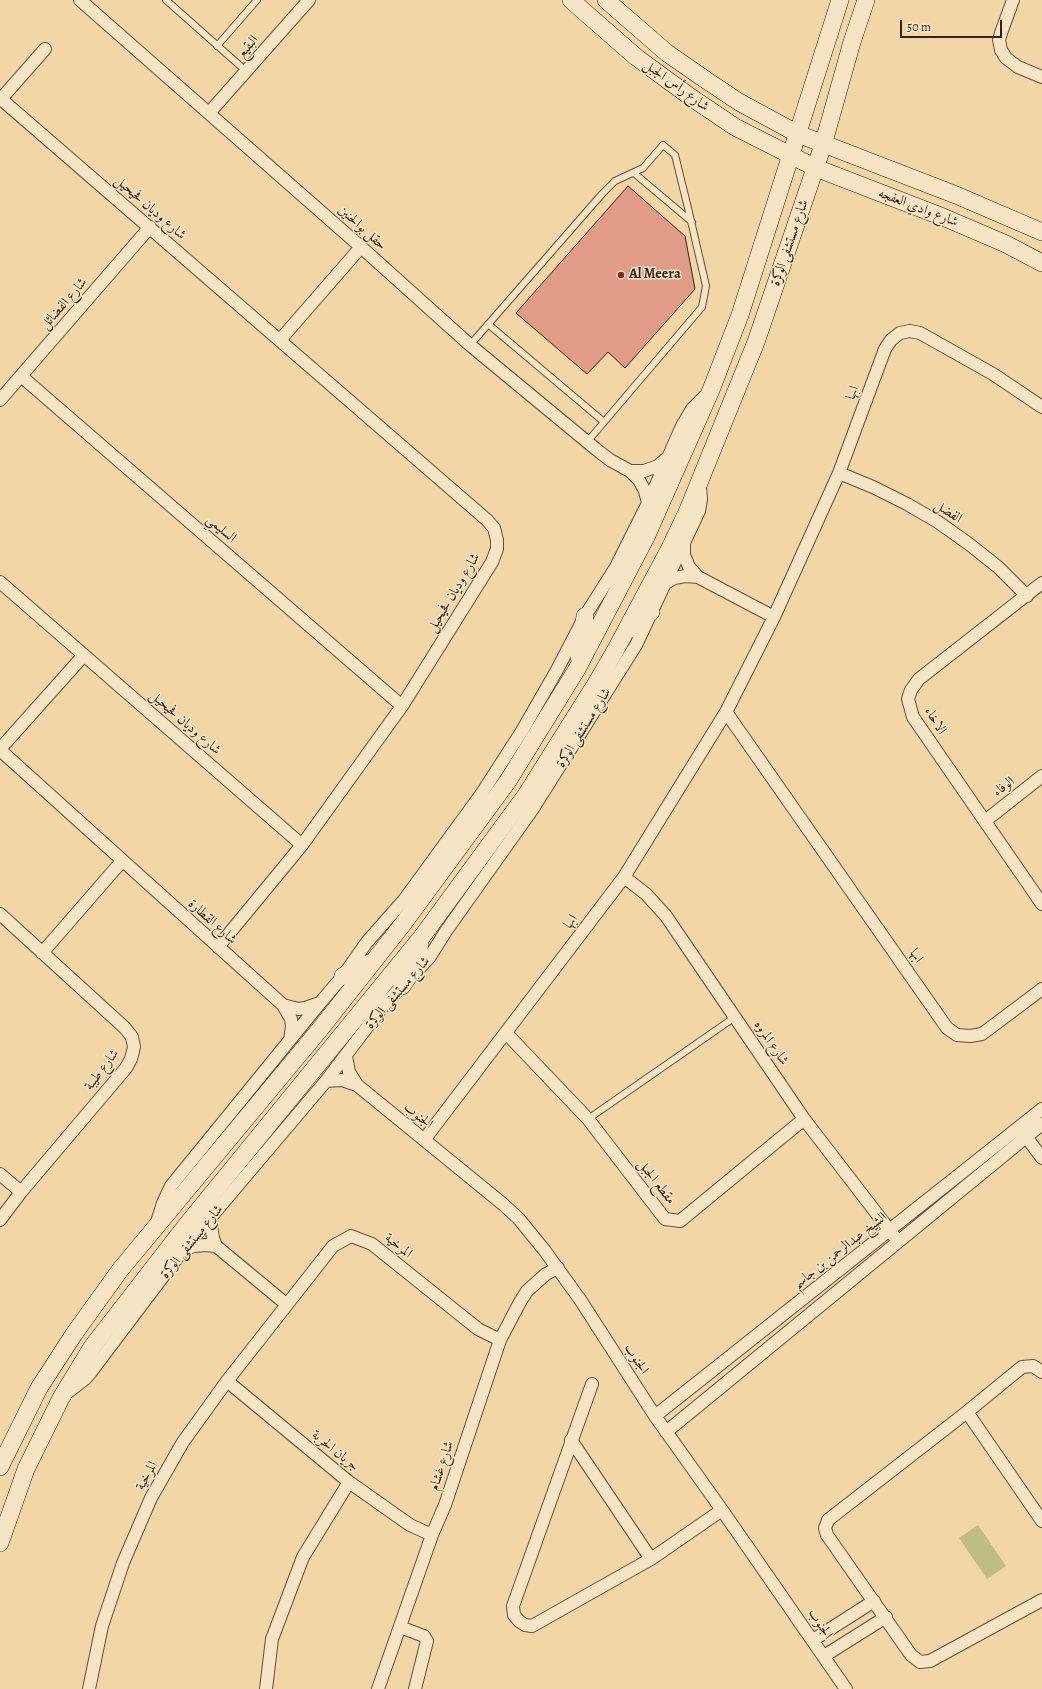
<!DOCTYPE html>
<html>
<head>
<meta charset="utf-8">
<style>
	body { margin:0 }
	#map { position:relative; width:1042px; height:1689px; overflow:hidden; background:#f3d6a6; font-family:Alegreya,serif }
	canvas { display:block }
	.scale { position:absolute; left:900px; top:20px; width:102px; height:18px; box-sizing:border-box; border:2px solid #30231c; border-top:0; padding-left:5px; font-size:12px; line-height:14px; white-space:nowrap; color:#30231c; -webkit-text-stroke:3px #f7e4c5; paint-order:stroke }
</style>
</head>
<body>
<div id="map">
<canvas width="1042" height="1689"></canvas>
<div class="scale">50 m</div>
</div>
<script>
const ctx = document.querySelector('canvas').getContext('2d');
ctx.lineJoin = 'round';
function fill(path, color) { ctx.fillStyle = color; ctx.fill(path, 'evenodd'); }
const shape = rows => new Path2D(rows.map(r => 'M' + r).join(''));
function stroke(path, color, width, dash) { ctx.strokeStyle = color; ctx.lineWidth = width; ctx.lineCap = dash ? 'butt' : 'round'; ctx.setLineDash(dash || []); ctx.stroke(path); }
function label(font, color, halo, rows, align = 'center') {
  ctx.font = font + ' Alegreya,Amiri,serif'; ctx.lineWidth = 3; ctx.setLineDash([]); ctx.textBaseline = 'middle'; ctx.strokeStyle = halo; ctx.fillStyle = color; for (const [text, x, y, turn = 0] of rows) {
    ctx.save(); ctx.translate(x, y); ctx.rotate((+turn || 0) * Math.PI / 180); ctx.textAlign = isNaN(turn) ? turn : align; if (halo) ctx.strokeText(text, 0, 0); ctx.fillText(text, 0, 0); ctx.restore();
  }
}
const green = shape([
	[978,1525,1006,1566,987,1579,959,1538]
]);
const building = shape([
	[628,186,685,236,695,289,625,368,608,352,587,374,516,313,628,186]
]);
const lane = shape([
	[166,0,246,71],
	[217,46,257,0],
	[634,173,692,222],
	[488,324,604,422],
	[470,345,602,194,615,181,643,168,663,145,675,155,688,208,706,286,702,307,587,442],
	[588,1119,735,1017]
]);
const street = shape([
	[80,0,361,247,470,345,597,450,610,460,630,471,639,480,645,491,648,503],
	[1013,0,1001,33,999,40,1001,50,1006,58,1018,67,1042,77],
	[1,99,487,520,494,528,497,540,497,549,492,562,402,706,302,845,218,947],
	[0,100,45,49],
	[209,113,309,0],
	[280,340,361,247],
	[21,376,402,706],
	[0,400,150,227],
	[630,471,644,471,658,466,667,458],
	[839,473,873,487,907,504,938,522,969,544,998,567,1027,596],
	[684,543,684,555,689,567,698,577,774,617],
	[0,582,302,845],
	[1042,583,919,679,911,690,908,699,913,717,1042,904],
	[664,584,674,578,686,576,698,577],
	[726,712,947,1028,957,1035,970,1036,982,1034,1042,989],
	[0,749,84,655],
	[0,750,283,1005,291,1019,292,1026,290,1040],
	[985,821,1042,776],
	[624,877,646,894,666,916,804,1119,894,1236],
	[0,914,125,1028,132,1037,134,1047,131,1059,126,1068,21,1192,0,1220],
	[42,953,122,861],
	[283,1005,298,1009,305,1008,320,1003],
	[506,1033,588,1119,665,1219,680,1221,804,1119],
	[346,1056,349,1072,357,1085,504,1205,519,1219,545,1251,581,1301,655,1416,722,1510,846,1689],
	[326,1081,342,1080,357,1085],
	[1021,1130,1042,1158],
	[424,1140,624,877,726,712,774,617,839,473,885,349,891,340,900,333,910,331,920,333,993,374,1042,407],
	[0,1174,21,1192],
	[210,1219,213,1238,216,1246,286,1304],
	[157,1222,163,1203,171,1186,320,1003,343,976,367,942,404,900,482,793,522,731,557,670,585,616,616,567,648,503,682,426,692,409,704,397],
	[183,1250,194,1246,205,1245,216,1246],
	[1042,1372,1033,1366,1022,1367,967,1412,828,1520,825,1528,827,1535,911,1655,920,1662,930,1661,1042,1600],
	[227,1381,349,1482,410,1525,432,1535],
	[592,1384,513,1606,514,1615,519,1621,525,1625,532,1626,651,1559,722,1510],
	[68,1392,85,1379,91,1372,183,1250,326,1081,384,1005,429,958,446,931,532,810,636,645,699,511,701,499,700,487],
	[967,1412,1042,1521],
	[655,1416,1042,1109],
	[666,1432,1042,1124],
	[571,1440,651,1559],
	[400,1627,424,1636,427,1641,415,1689],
	[813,1640,874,1601],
	[824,1656,886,1617],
	[89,1689,102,1626,123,1563,151,1498,183,1442,227,1381,333,1246,351,1236,372,1244,478,1329,500,1340],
	[266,1689,272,1639,303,1557,349,1482],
	[378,1689,432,1535,445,1505,500,1340,520,1302,527,1291,546,1274,558,1268]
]);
const secondary = shape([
	[571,0,636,57,692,98,735,127,816,168,943,217,1006,244,1042,263],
	[606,0,667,53,706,80,739,102,798,134,956,195,1042,232],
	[631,629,651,612],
	[579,657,585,616],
	[343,976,369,963],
	[402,986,412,971,417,957,420,944],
	[0,1467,39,1388,74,1334,120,1270,321,1028,403,924,508,781,577,669,646,537,711,390,740,315,840,0],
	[0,1543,26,1469,61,1398,92,1347,185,1227,421,938,526,795,597,682,615,651,670,548,688,510,756,342,823,145,852,42,866,0]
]);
const markers = [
	[621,275,4,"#8f2418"]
];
const streetNames = [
	["البقيع",248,47,-49],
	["شارع رأس الجبل",676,86,36],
	["شارع وديان فحيحيل",150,208,41],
	["شارع وادي العفجه",918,208,21],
	["حقل بوالحنين",362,228,42],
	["شارع مستشفى الوكرة",790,243,-71],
	["شارع الفضائل",64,304,-49],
	["ابها",853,393,-70],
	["الفضل",948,512,33],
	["السليمي",221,529,41],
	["شارع وديان فحيحيل",454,593,-59],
	["الاخاء",935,721,58],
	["شارع وديان فحيحيل",185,723,41],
	["شارع مستشفى الوكرة",584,728,-58],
	["الوفاء",1004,787,-38],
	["شارع القطارة",212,922,42],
	["ابها",571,922,-53],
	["ابها",916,956,55],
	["شارع مستشفى الوكرة",398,993,-49],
	["شارع المروه",771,1043,56],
	["شارع طيبة",102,1070,-53],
	["الجنوب",418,1116,39],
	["مقطع الجبل",656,1182,52],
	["شارع مستشفى الوكرة",192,1242,-51],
	["المرخية",398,1246,39],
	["الشيخ عبدالرحمن بن جاسم",840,1251,-38],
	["الجنوب",636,1359,57],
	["جريان الحربة",335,1451,39],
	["شارع غشام",442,1466,-72],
	["المرخية",147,1476,-61],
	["الجنوب",820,1624,56]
];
const poiNames = [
	["Al Meera",629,275]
];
fill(green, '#bebd84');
fill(building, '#e19c87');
stroke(building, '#30231c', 1);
stroke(lane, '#61503e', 8);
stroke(street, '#61503e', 14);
stroke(secondary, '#30231c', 18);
stroke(lane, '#f7e4c5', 6);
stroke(street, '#f7e4c5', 12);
stroke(secondary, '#f7e4c5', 17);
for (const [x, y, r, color] of markers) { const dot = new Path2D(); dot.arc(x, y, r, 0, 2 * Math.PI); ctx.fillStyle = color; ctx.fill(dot); stroke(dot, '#f7e4c5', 1.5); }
label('14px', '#30231c', '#f7e4c5', streetNames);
label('bold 14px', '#30231c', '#f7e4c5', poiNames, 'left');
</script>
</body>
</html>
